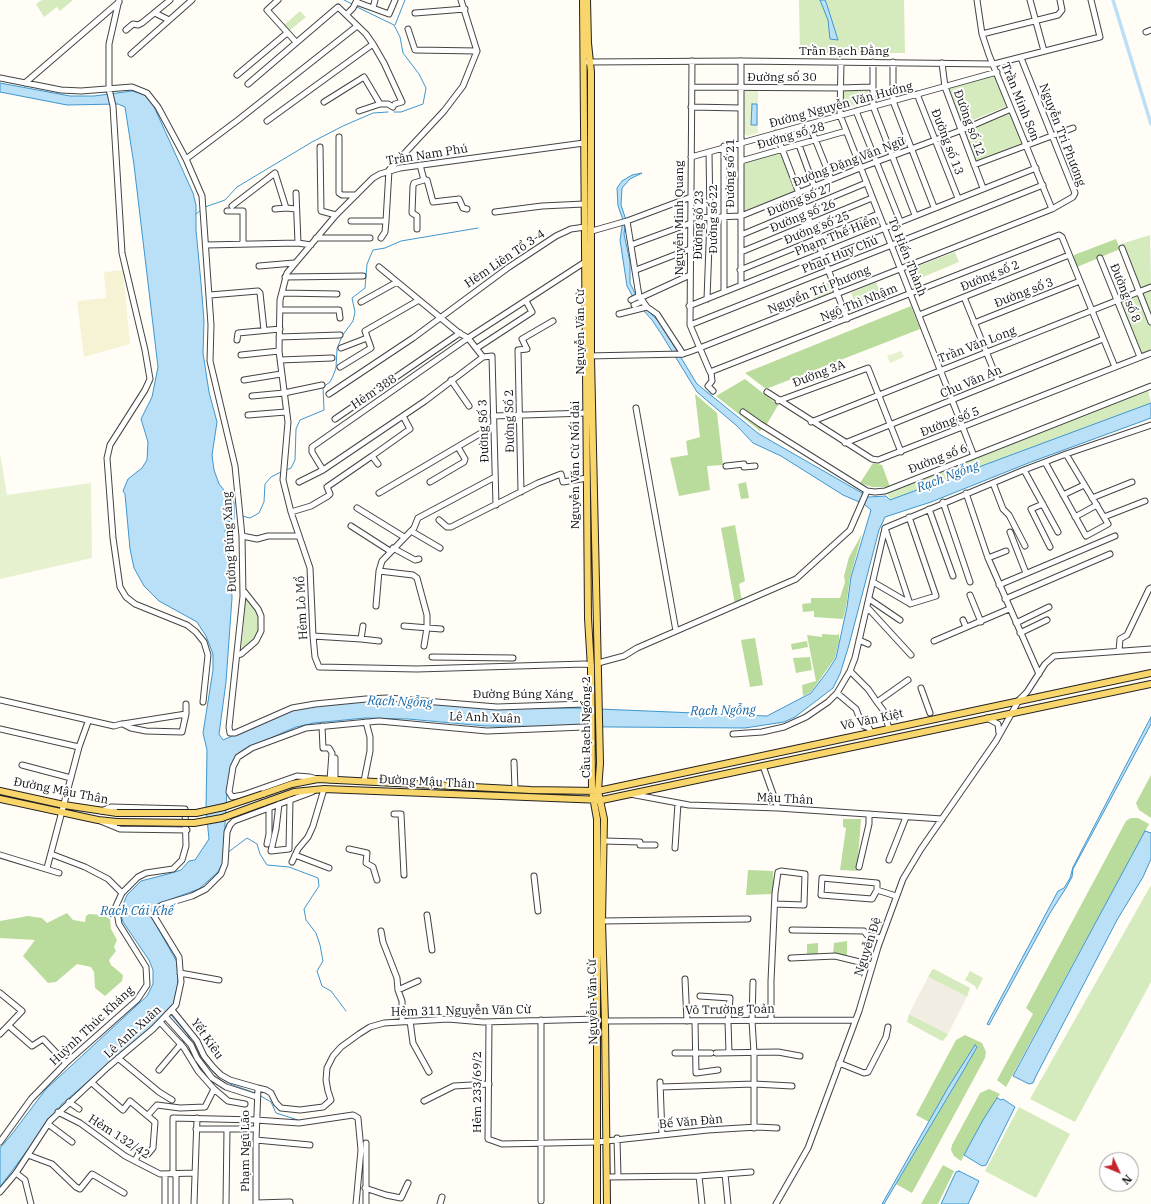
<!DOCTYPE html>
<html>
<head>
<meta charset="utf-8">
<style>
	body { margin:0 }
	#map { position:relative; width:1151px; height:1204px; overflow:hidden; background:#fffdf5; font-family:"IBM Plex Serif",serif }
	canvas { display:block }
	.north { position:absolute; left:1099px; top:1152px; width:40px; height:40px; box-sizing:border-box; background:#fff; border:1px solid #a0a0a0; border-radius:50%; rotate:134deg; font-size:11px; font-weight:700; line-height:16px; text-align:center; color:#111 }
	.north::after { content:''; display:block; margin:auto; width:14px; height:18px; background:#c4262e; clip-path:polygon(50% 0,100% 100%,50% 72%,0 100%) }
</style>
</head>
<body>
<div id="map">
<canvas width="1151" height="1204"></canvas>
<div class="north">N</div>
</div>
<script>
const ctx = document.querySelector('canvas').getContext('2d');
ctx.lineJoin = 'round';
function fill(path, color) { ctx.fillStyle = color; ctx.fill(path, 'evenodd'); }
const shape = rows => new Path2D(rows.map(r => 'M' + r).join(''));
function stroke(path, color, width, dash) { ctx.strokeStyle = color; ctx.lineWidth = width; ctx.lineCap = dash ? 'butt' : 'round'; ctx.setLineDash(dash || []); ctx.stroke(path); }
function label(font, color, halo, rows, align = 'center') {
  ctx.font = font + ' "IBM Plex Serif",serif'; ctx.lineWidth = 4; ctx.setLineDash([]); ctx.textBaseline = 'middle'; ctx.strokeStyle = halo; ctx.fillStyle = color; for (const [text, x, y, turn = 0] of rows) {
    ctx.save(); ctx.translate(x, y); ctx.rotate((+turn || 0) * Math.PI / 180); ctx.textAlign = isNaN(turn) ? turn : align; if (halo) ctx.strokeText(text, 0, 0); ctx.fillText(text, 0, 0); ctx.restore();
  }
}
const farmland = shape([
	[123,270,130,344,84,357,77,301,106,298,104,272]
]);
const green = shape([
	[42,0,73,0,60,11,57,7,44,17,36,4],
	[799,0,904,0,905,53,800,53],
	[300,11,306,17,289,31,284,25],
	[995,75,1007,106,963,124,947,87],
	[845,91,868,91,869,101,844,109,843,107,843,92],
	[1008,114,1011,114,1023,142,1021,144,977,162,975,161,966,132],
	[780,152,795,192,743,212,742,163],
	[1150,235,1151,286,1140,290,1121,244],
	[955,252,959,262,918,279,913,268],
	[830,282,832,290,831,292,814,300,811,290],
	[876,282,881,293,855,304,851,293],
	[1151,288,1151,319,1141,292],
	[1137,294,1139,295,1151,324,1151,351,1142,355,1119,304,1120,301],
	[1148,390,1151,403,890,500,887,492],
	[246,597,257,610,260,621,258,630,254,639,241,652],
	[1151,885,1151,982,1075,1122,1030,1099],
	[934,969,970,988,967,997,928,977,932,970],
	[970,971,983,978,977,990,975,986,965,980],
	[909,1014,948,1034,944,1040,942,1041,907,1022],
	[1019,1107,1070,1134,1036,1198,985,1171]
]);
const forest = shape([
	[1116,239,1120,249,1077,267,1073,258,1074,255],
	[911,306,920,329,766,389,745,373],
	[745,379,778,405,767,424,760,431,716,396],
	[695,394,717,413,723,465,707,466,710,490,679,496,670,458,688,455,686,441,700,437],
	[873,463,882,465,890,487,872,487,860,483],
	[746,482,749,498,741,499,738,484],
	[735,525,745,581,739,584,742,601,735,604,721,528],
	[862,534,850,578,846,607,843,619,814,617,814,611,803,612,802,604,811,603,811,598,840,598,845,582,844,576,849,557],
	[839,632,839,641,835,658,811,692,803,696,802,685,816,681,807,635,822,637,822,634,838,635],
	[755,638,763,685,750,687,741,640],
	[807,641,808,647,792,650,791,644],
	[810,657,812,670,796,673,793,658],
	[1151,775,1151,818,1139,810,1136,803],
	[1131,818,1138,818,1149,824,1006,1087,997,1080,1033,1014,1026,1008,1126,821],
	[843,819,861,819,857,871,840,870,846,828,843,827],
	[748,870,773,871,773,894,746,895],
	[67,913,73,920,85,922,86,916,89,914,102,915,110,919,111,929,117,940,114,947,116,951,109,960,111,965,123,975,122,981,105,996,95,988,94,972,91,967,77,964,56,982,48,983,23,956,35,940,0,938,0,921,28,916,42,918,47,923],
	[847,941,847,956,833,954,834,943],
	[818,943,818,954,807,955,807,944],
	[965,1035,982,1043,986,1052,985,1058,912,1193,896,1184,977,1047,973,1048,970,1053,929,1122,916,1115,956,1040],
	[989,1089,1000,1094,983,1120,961,1161,954,1156,951,1150,952,1145,980,1093],
	[943,1165,954,1171,938,1204,921,1204]
]);
const pitch = shape([
	[746,90,758,90,758,133,747,136,744,133,744,93],
	[901,351,904,357,890,363,887,356],
	[0,453,7,495,91,483,92,558,0,579]
]);
const plaza = shape([
	[928,977,967,997,948,1034,909,1014]
]);
const water = shape([
	[820,0,825,0,827,5,838,40,830,39,828,20,820,0],
	[0,83,70,96,94,96,132,91,143,94,151,100,193,193,196,205,196,230,201,283,204,321,203,353,209,392,217,422,212,455,214,470,219,484,234,502,234,520,228,522,225,531,231,565,232,598,226,682,219,734,223,740,296,708,379,699,488,708,575,708,767,716,811,693,827,672,836,658,847,607,851,577,871,510,864,504,843,495,781,456,753,443,737,426,697,392,662,335,652,320,635,301,627,286,620,240,623,220,618,206,617,188,622,181,632,175,642,173,630,179,622,188,621,205,626,220,624,234,630,262,630,283,639,301,660,323,697,384,759,434,869,497,886,496,890,500,1151,403,1151,418,1031,462,931,502,885,517,879,530,849,645,840,674,833,688,795,717,784,722,745,728,485,726,408,719,365,718,314,723,296,727,243,750,233,763,227,789,223,862,218,872,199,889,155,905,152,910,151,916,177,962,178,984,173,1005,153,1026,62,1104,0,1187,0,1148,12,1134,46,1089,147,996,153,984,153,970,149,960,123,922,121,915,122,907,127,895,141,881,168,874,181,870,189,861,195,860,209,839,206,809,207,750,203,733,213,670,213,654,206,636,197,622,159,601,144,586,134,568,130,549,125,494,123,491,128,479,142,468,147,460,148,442,141,419,152,397,158,367,134,165,125,107,118,104,67,105,0,92,0,83],
	[752,104,757,104,757,125,751,125,752,104],
	[1151,717,1151,724,1073,869,1072,877,1066,888,1050,913,989,1025,987,1024,1058,891,1064,888,1070,878,1073,867,1151,717],
	[1145,831,1151,833,1151,859,1143,877,1117,920,1036,1076,1033,1083,1029,1084,1013,1076,1145,831],
	[975,1045,977,1047,962,1073,884,1204,882,1204,949,1086,975,1045],
	[997,1098,1001,1100,1003,1099,1015,1107,986,1165,982,1166,964,1155,983,1120,997,1098],
	[959,1171,979,1181,968,1204,941,1204,956,1172,959,1171]
]);
const stream = shape([
	[344,0,352,4],
	[357,7,394,25,400,37,403,53,419,74,426,88,423,104,401,112,394,112],
	[395,25,405,0],
	[205,207,225,200,237,187,312,142,343,126,373,113,388,112],
	[196,214,201,210],
	[286,470,291,468,295,460,296,429,300,420,324,410,323,387,330,382,333,376,336,368,337,349,342,336,353,321,355,312,352,298,365,288,367,264,373,250,385,248,401,241,478,228],
	[242,516,250,518,259,513,264,502,265,484,271,477,281,472],
	[227,853,247,838,257,844,260,854,267,865,289,867,318,878,319,886,304,909,306,920,316,933,320,945,323,961,317,971,322,986,331,991,346,1011],
	[171,1015,187,1034,201,1057,215,1074,230,1084,255,1093],
	[259,1095,271,1102,276,1113,298,1120]
]);
const canal = shape([
	[1113,0,1151,124]
]);
const minor = shape([
	[119,0,109,44,109,89,113,106,122,253,145,350,150,379,145,390,110,445,107,458,113,538,120,587,126,597,135,604,187,625,196,632,204,642,208,655,203,702],
	[278,0,267,10,296,42],
	[461,0,477,51],
	[977,0,982,34,989,55,1052,209],
	[1030,0,1044,51],
	[356,2,389,14,395,0],
	[373,8,375,0],
	[155,13,169,20],
	[415,13,465,9],
	[347,14,353,8,357,0],
	[126,30,133,24,138,25,142,23,170,0],
	[1146,32,1151,30],
	[982,34,1058,15,1062,10,1060,0],
	[131,54,192,0],
	[692,61,690,325,710,372,1059,235,1062,237,1115,367],
	[587,62,741,61,994,64,1100,37,1091,0],
	[841,62,840,115,974,456],
	[873,62,873,106,915,215],
	[893,62,893,101,934,207],
	[942,63,945,87,983,188],
	[237,75,287,33],
	[0,78,61,90,81,91,132,87,147,93,158,107,186,159,202,196,211,325,210,361,235,466,242,536,243,596,229,727,230,733,235,733,292,708,315,704,366,699,388,698,497,707,585,704],
	[25,83,119,2],
	[248,84,338,7,366,34,373,44,384,63,402,102,395,104],
	[692,87,840,88,872,87],
	[917,94,958,198],
	[324,102,364,77,380,104,359,111],
	[380,104,388,104,393,107],
	[691,107,741,108],
	[856,111,900,221],
	[267,121,373,44],
	[809,124,831,179],
	[776,133,847,319],
	[339,137,339,193,342,195,356,195],
	[584,143,400,168,380,174,373,178,336,215,287,273,280,300,279,351,288,422,283,480,291,512,310,568,313,636,315,657,319,667,417,669,585,664,591,665],
	[799,145,814,186],
	[320,147,321,211,336,215],
	[691,157,997,72],
	[186,159,238,120,357,26],
	[741,161,846,131],
	[974,165,1073,128],
	[424,180,427,180,433,202,459,199,463,208,467,209],
	[296,193,298,243],
	[232,206,275,173,286,208,296,209],
	[275,209,286,208],
	[227,211,243,211,243,244],
	[495,212,542,206,584,204],
	[691,218,741,216,860,168,962,130,1011,109],
	[351,221,386,221,389,170,444,111,463,86,477,51,415,50,408,29],
	[417,229,417,216,412,213,413,186,414,183,424,180,420,165],
	[592,231,627,221,691,197],
	[741,235,866,183],
	[316,238,370,238],
	[381,238,385,232,386,221],
	[206,245,298,243,311,245],
	[631,245,691,223],
	[1122,248,1151,322],
	[741,252,872,198],
	[1100,258,1140,357],
	[259,266,294,263],
	[379,267,459,333,468,338,483,357],
	[636,270,690,249],
	[740,270,878,214],
	[285,277,363,276],
	[741,285,741,61],
	[724,292,724,146],
	[282,293,337,294],
	[210,295,258,291,260,293,264,330],
	[964,297,998,381],
	[640,298,690,275],
	[707,299,710,218,709,152],
	[631,300,639,296],
	[361,302,397,282],
	[634,305,643,301],
	[689,306,1036,168],
	[647,307,657,314,683,354],
	[280,310,339,310,340,318],
	[619,314,647,307,639,296,627,221],
	[919,315,1069,255],
	[974,323,1080,281],
	[690,325,1043,185],
	[279,337,340,335],
	[237,340,238,333,280,329],
	[341,348,367,338],
	[477,348,532,312,526,301],
	[241,355,279,351],
	[587,356,683,354,692,351,1052,209,1073,197,1075,193,1021,58],
	[280,360,332,358],
	[340,367,371,348,365,331,419,300],
	[711,372,712,381,708,386,713,391],
	[244,380,281,374],
	[451,380,469,406],
	[767,392,872,459,878,460,1151,353],
	[329,394,413,338,509,267,556,236,571,229,585,227],
	[252,396,284,393,322,385],
	[778,401,868,368,901,452],
	[636,408,676,631],
	[743,412,760,424,867,491,875,492,885,491,1151,386],
	[248,415,286,412],
	[493,416,587,413],
	[335,419,460,333],
	[811,422,1151,287],
	[845,443,1103,339],
	[1066,454,1151,425],
	[372,456,410,429,403,416],
	[726,466,744,464,744,467,755,466],
	[323,470,312,452,312,447,468,338,585,262],
	[1024,470,1066,454,1108,524,1086,536,1045,462],
	[299,482,323,470,425,401,483,357,492,356,496,505],
	[430,482,464,462,465,459,458,447],
	[993,483,1003,509,1009,515,1025,546],
	[521,492,518,350,527,349,522,339,553,321],
	[379,493,493,426],
	[966,493,988,558,1039,674],
	[1063,495,1084,485],
	[1092,498,1132,482],
	[943,502,970,582],
	[1043,504,1031,509,1050,547],
	[357,508,404,537],
	[929,509,953,576],
	[291,512,311,506,328,496,330,494,327,487,372,456,378,464],
	[1075,517,1097,505],
	[1104,517,1145,501],
	[439,520,447,527,451,527,538,483,561,474,563,482,587,478],
	[351,526,390,551],
	[885,528,910,604,936,596,909,517],
	[411,531,440,548],
	[1010,532,1026,573],
	[242,536,257,539,268,536,299,536],
	[393,548,415,560,419,559],
	[988,558,1006,551],
	[379,571,413,575,417,578,427,615,427,628,424,646],
	[873,582,909,603],
	[999,585,1115,536],
	[970,595,981,622],
	[869,599,900,620],
	[1005,599,1110,554],
	[376,606,379,571,382,561,414,528,418,518,495,477],
	[867,607,911,655],
	[963,620,966,627],
	[1016,623,1049,607],
	[363,626,361,639,379,641],
	[404,626,441,629],
	[1020,633,1047,620],
	[313,636,361,639],
	[859,640,868,644],
	[934,641,1009,609],
	[1119,651,1120,639,1127,635,1149,589,1151,588],
	[237,655,241,654,256,641,261,631,261,616,258,609,243,590],
	[432,657,513,658],
	[598,663,624,656,637,648,796,579,850,530,867,491],
	[850,671,868,689,877,702],
	[921,688,930,713],
	[837,693,856,709,861,722,864,726,869,728,871,732],
	[0,700,114,726,121,724,123,724,186,714,182,732,146,731,131,728,123,724],
	[186,714,186,704],
	[987,718,998,724,999,733],
	[322,726,323,748,329,748,332,753,330,780],
	[889,728,883,710,877,702,908,680],
	[0,729,79,747],
	[733,734,762,732,784,727,806,717,828,702,837,693,850,671,855,658,885,528,1024,470,1058,532],
	[335,758,335,780],
	[514,762,515,789],
	[22,765,71,778],
	[763,766,778,808],
	[317,779,310,777,297,776,243,795,232,797,229,792,233,767,238,757,252,748,306,728,379,721,487,731,584,727],
	[364,781,370,751,370,737,366,722],
	[630,794,689,805,778,808,942,819],
	[279,804,276,829,271,851,289,849,290,800],
	[394,814,401,814,404,875],
	[98,820,120,829,187,830],
	[604,841,640,842,640,845,655,845],
	[267,844,269,834,269,808],
	[675,848,678,803],
	[349,849,367,853,366,863,373,867,377,880],
	[51,854,85,867,108,879,122,893],
	[0,855,59,873],
	[295,855,329,868],
	[889,860,906,817],
	[292,862,298,849,308,837,313,826,324,789],
	[859,867,869,824,869,814],
	[47,868,79,747,88,722],
	[534,876,538,911],
	[877,890,877,883,822,878,821,895,872,899,877,890,896,896],
	[427,915,432,950],
	[602,921,748,919],
	[792,930,864,931,867,935,881,938],
	[381,931,383,942,397,978,398,990,418,981],
	[791,958,835,956,872,965],
	[180,973,219,980],
	[685,979,687,1021],
	[753,982,752,1021,754,1053,754,1128],
	[398,990,402,1001,402,1022],
	[0,993,22,1011,0,1034],
	[700,996,730,998,728,1021,729,1053],
	[172,1010,197,1041,204,1056,213,1067,221,1075,230,1080,258,1088,256,1140,256,1204],
	[166,1017,191,1045,197,1058,212,1078,226,1087,257,1097],
	[541,1020,541,1201],
	[771,1020,771,981,775,893,778,872,781,871,805,874,804,905,775,904],
	[410,1021,413,1043,429,1072],
	[605,1021,855,1020],
	[695,1021,696,1073,718,1070],
	[160,1022,184,1048,198,1071,214,1089,228,1101,245,1104],
	[489,1022,488,1139,502,1144,597,1142,708,1130,757,1127,777,1128],
	[9,1026,32,1046,43,1039,66,1063],
	[675,1053,711,1053],
	[716,1053,778,1052,800,1056],
	[118,1058,159,1092,172,1100],
	[839,1063,864,1073,868,1072,886,1037,888,1027],
	[159,1070,181,1044],
	[660,1082,662,1135],
	[92,1083,123,1110,130,1101,155,1122,153,1148,148,1154,140,1151,135,1161],
	[661,1087,754,1084,792,1086],
	[258,1088,266,1090,271,1093,276,1103,281,1108,300,1110,323,1107,331,1100,328,1091,326,1080,327,1068,333,1056,341,1047,359,1034,370,1027,384,1023,448,1019,483,1022,598,1019],
	[424,1101,454,1086,489,1084],
	[69,1102,79,1109],
	[58,1112,80,1123,125,1156,160,1174,195,1173],
	[148,1115,157,1105,180,1108,205,1107,214,1089],
	[48,1124,72,1142],
	[196,1129,256,1129],
	[617,1138,618,1177],
	[256,1140,310,1145],
	[0,1142,31,1099,66,1063,137,1000,147,985,146,967,119,924,116,906,122,893,138,877,146,873,173,869,182,860,186,846,185,809,111,807,101,811],
	[366,1143,366,1204],
	[28,1155,52,1164,76,1187,80,1189,92,1174,124,1193],
	[16,1173,25,1180,31,1204],
	[165,1174,165,1204],
	[173,1174,173,1118,256,1120,299,1123,353,1115,358,1118,361,1150,356,1204],
	[725,1174,728,1204],
	[699,1176,702,1204],
	[607,1177,699,1176,751,1172],
	[365,1188,386,1195,401,1198,408,1183],
	[0,1192,16,1173,50,1121,109,1066,153,1029,176,1005,181,982,179,957,154,916,157,909,162,905,192,896,206,889,221,874,225,864,227,832,230,825,234,821,312,792],
	[256,1203,290,1202,290,1204],
	[176,1204,176,1174],
	[194,1204,197,1118],
	[226,1204,227,1129],
	[440,1204,442,1197],
	[776,1204,808,1148,859,1011,878,947,903,879,921,849,996,741,1019,700,1027,692,1045,664,1054,656,1151,649]
]);
const major = shape([
	[583,0,588,618,591,668,592,791,597,819,597,1204],
	[587,0,588,43,591,72,591,358,600,763,598,791,604,819,602,921,605,1021,607,1204],
	[0,791,64,805,117,813],
	[263,794,292,784,318,779,531,790,598,791,1151,673],
	[0,799,98,820,117,822],
	[263,803,294,792,324,789,602,800,1151,684]
]);
const majorBridge = shape([
	[117,813,196,813,224,807,263,794],
	[117,822,194,823,222,818,263,803]
]);
const streetNames = [
	["Trần Bạch Đằng",844,52],
	["Đường số 30",782,78],
	["Trần Minh Sơn",1020,102,68],
	["Đường Nguyễn Văn Hưởng",841,105,-15],
	["Đường số 12",969,123,70],
	["Nguyễn Tri Phương",1062,135,69],
	["Đường số 28",791,136,-16],
	["Đường số 13",947,142,69],
	["Trần Nam Phú",427,155,-9],
	["Đường Đặng Văn Ngữ",849,162,-21],
	["Đường số 21",731,173,-90],
	["Đường số 27",800,200,-22],
	["Đường số 26",803,216,-22],
	["Nguyễn Minh Quang",680,218,-90],
	["Đường số 22",714,219,-90],
	["Đường số 23",699,225,-89],
	["Đường số 25",817,228,-22],
	["Phạm Thế Hiển",836,236,-22],
	["Phan Huy Chú",840,255,-22],
	["Tô Hiến Thành",907,257,68],
	["Hẻm Liên Tổ 3-4",505,259,-34],
	["Đường số 2",990,276,-22],
	["Nguyển Tri Phương",819,290,-22],
	["Đường số 3",1024,293,-21],
	["Đường số 8",1125,293,68],
	["Ngô Thì Nhậm",859,303,-22],
	["Nguyễn Văn Cừ",581,332,-90],
	["Trần Văn Long",977,345,-21],
	["Đường 3A",819,374,-21],
	["Chu Văn An",971,382,-23],
	["Hẻm 388",374,392,-34],
	["Đường Số 2",510,421,-91],
	["Đường số 5",950,422,-21],
	["Đường Số 3",484,431,-92],
	["Đường số 6",938,459,-21],
	["Nguyễn Văn Cừ Nối dài",576,465,-90],
	["Đường Búng Xáng",230,542,-93],
	["Hẻm Lò Mổ",302,608,-93],
	["Đường Búng Xáng",523,695],
	["Lê Anh Xuân",485,718,2],
	["Võ Văn Kiệt",872,720,-12],
	["Cầu Rạch Ngổng 2",587,727,-90],
	["Đường Mậu Thân",427,782,3],
	["Đường Mậu Thân",61,791,11],
	["Mậu Thân",785,799,3],
	["Nguyễn Đệ",868,947,-72],
	["Nguyễn Văn Cừ",593,1002,-91],
	["Võ Trường Toản",730,1010,-1],
	["Hẻm 311 Nguyễn Văn Cừ",461,1011,-1],
	["Huỳnh Thúc Kháng",92,1026,-43],
	["Lê Anh Xuân",133,1032,-42],
	["Yết Kiêu",207,1039,55],
	["Hẻm 233/69/2",478,1092,-90],
	["Bế Văn Đàn",691,1122,-5],
	["Hẻm 132/42",119,1137,33],
	["Phạm Ngũ Lão",246,1151,-90]
];
const waterNames = [
	["Rạch Ngỗng",948,477,-21],
	["Rạch Ngỗng",400,702,2],
	["Rạch Ngỗng",723,711,-1],
	["Rạch Cái Khế",137,911]
];
fill(farmland, '#f6f3d4');
fill(green, '#d5ebbd');
fill(forest, '#b9dc9c');
fill(pitch, '#e6f2cf');
fill(plaza, '#f1ede2');
fill(water, '#b9e0f7');
stroke(water, '#3f96cf', 1);
stroke(stream, '#3f96cf', 1);
stroke(canal, '#b9e0f7', 3.5);
stroke(minor, '#444', 7);
stroke(major, '#222', 8);
stroke(minor, '#fff', 5);
stroke(major, '#f9d66b', 6);
stroke(majorBridge, '#222', 8, []);
stroke(majorBridge, '#f9d66b', 6);
label('12px', '#111', '#fff', streetNames);
label('italic 13px', '#1768a6', '#fff', waterNames);
</script>
</body>
</html>
